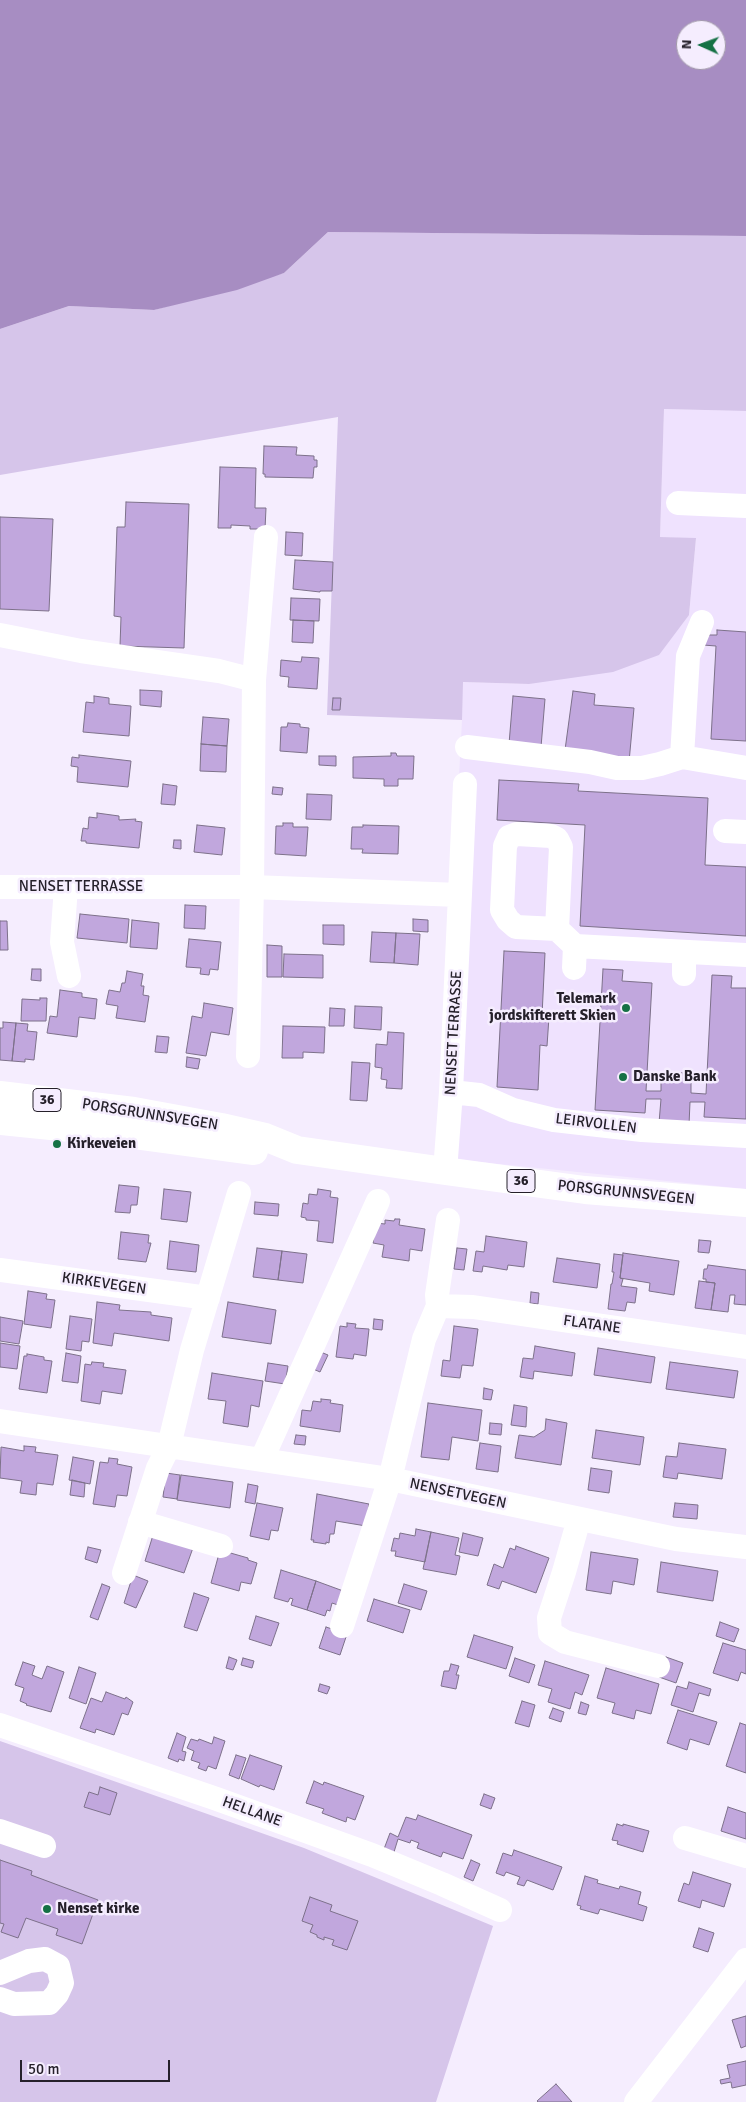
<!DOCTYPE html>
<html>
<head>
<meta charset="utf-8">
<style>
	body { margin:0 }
	#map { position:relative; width:746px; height:2102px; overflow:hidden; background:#f5edfe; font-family:Signika,sans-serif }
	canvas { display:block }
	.north { position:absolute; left:676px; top:20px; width:50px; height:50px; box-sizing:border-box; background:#f5edfe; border:1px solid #a29ba9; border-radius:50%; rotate:272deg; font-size:14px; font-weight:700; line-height:20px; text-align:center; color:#25202a }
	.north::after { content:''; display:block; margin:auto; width:18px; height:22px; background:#157145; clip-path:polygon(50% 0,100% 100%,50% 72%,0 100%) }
	.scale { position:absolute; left:20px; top:2060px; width:150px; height:22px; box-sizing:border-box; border:2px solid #25202a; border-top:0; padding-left:6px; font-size:15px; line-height:18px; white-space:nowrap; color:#25202a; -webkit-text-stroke:4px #f5edfe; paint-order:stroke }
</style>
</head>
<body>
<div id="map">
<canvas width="746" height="2102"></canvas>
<div class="north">N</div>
<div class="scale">50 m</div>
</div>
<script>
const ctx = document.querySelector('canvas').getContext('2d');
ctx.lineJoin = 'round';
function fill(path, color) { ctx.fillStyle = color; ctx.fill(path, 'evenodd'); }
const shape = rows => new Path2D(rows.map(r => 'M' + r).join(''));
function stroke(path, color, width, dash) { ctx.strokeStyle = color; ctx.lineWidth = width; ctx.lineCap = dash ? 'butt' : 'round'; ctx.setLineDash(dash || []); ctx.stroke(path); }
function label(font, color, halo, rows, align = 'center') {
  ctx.font = font + ' Signika,sans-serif'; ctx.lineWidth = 5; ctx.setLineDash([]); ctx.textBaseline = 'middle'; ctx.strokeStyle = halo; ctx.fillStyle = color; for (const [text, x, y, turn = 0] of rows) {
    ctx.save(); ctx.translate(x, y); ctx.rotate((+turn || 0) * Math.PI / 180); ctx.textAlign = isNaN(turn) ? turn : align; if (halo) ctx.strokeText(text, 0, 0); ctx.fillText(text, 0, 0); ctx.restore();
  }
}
const built = shape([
	[664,409,746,411,746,1189,439,1158,462,720,462,682,529,684,689,615,696,539,660,537]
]);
const green = shape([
	[328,232,746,236,746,411,664,409,660,537,696,538,689,615,659,655,613,672,529,684,463,682,462,720,327,715,338,417,0,475,0,329,69,306,154,310,284,273],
	[0,1741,304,1848,493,1926,436,2102,0,2102]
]);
const water = shape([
	[0,0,746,0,746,236,328,232,284,273,237,290,154,310,69,306,0,329],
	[686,30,716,30,716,60,686,60]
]);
const building = shape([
	[264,446,297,447,296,455,314,456,314,460,317,460,317,467,314,467,313,478,265,477,265,474,263,474,264,446],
	[220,467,256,468,255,508,266,508,265,529,250,529,250,526,231,525,231,528,218,528,220,467],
	[126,502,189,504,184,648,120,646,121,617,114,616,117,527,125,527,126,502],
	[0,517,53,519,49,611,0,609,0,517],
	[286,532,303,533,302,556,285,555,286,532],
	[295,560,333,562,332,591,320,591,320,592,293,589,295,560],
	[291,598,320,599,319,621,290,620,291,598],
	[293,620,314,621,313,643,292,642,293,620],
	[717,630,746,632,746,741,711,739,716,646,703,645,704,635,717,635,717,630],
	[302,657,319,658,317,689,288,687,289,677,280,676,281,660,301,662,302,657],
	[140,690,162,691,161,707,140,705,140,690],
	[573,691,595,694,594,705,634,708,629,762,565,750,573,691],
	[94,696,109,698,109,704,131,706,129,736,83,732,86,702,94,703,94,696],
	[513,696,545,699,541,747,509,744,513,696],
	[333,698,341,698,340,710,332,710,333,698],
	[203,717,229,719,227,746,201,744,203,717],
	[288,723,300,724,300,727,309,728,307,753,280,751,281,727,287,727,288,723],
	[201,744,227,746,226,772,200,771,201,744],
	[391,753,396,753,397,756,414,756,413,779,398,779,398,786,384,786,384,779,353,778,353,757,391,756,391,753],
	[79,755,131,761,128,787,77,782,78,767,71,766,72,757,79,758,79,755],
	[319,756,336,756,336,766,319,765,319,756],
	[499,780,579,784,578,791,708,798,705,865,746,867,746,936,580,926,585,825,497,820,499,780],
	[163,784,177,786,175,805,161,804,163,784],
	[273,787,283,788,282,795,272,794,273,787],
	[307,794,332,795,331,820,306,819,307,794],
	[97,813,119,816,119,820,136,819,135,821,142,822,139,848,86,843,86,841,81,841,83,828,88,829,89,817,97,818,97,813],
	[283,823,293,823,293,827,308,827,306,856,275,854,276,826,283,826,283,823],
	[197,825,225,828,222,855,194,852,197,825],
	[363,825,399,826,398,854,362,853,363,849,351,849,352,827,363,827,363,825],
	[174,840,181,840,181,849,173,848,174,840],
	[185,905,206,906,205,929,184,928,185,905],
	[80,914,129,919,127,943,77,938,80,914],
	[413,919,428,920,428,932,413,931,413,919],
	[132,920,159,923,157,949,130,947,132,920],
	[0,921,7,921,8,950,0,950,0,921],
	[323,925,344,925,344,945,323,944,323,925],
	[372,932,396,933,394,963,370,962,372,932],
	[396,933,420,934,418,965,394,963,396,933],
	[189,939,221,942,218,970,210,969,209,975,200,974,201,968,186,967,189,939],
	[267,945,282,946,282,977,267,977,267,945],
	[504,951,545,953,542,1016,549,1017,547,1046,540,1045,538,1090,497,1087,504,951],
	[284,954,323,955,323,978,283,977,284,954],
	[32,969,41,969,41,981,31,980,32,969],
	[603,969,623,970,622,981,652,983,646,1091,661,1091,661,1080,668,1081,669,1072,684,1073,684,1082,691,1082,691,1093,706,1094,712,975,732,976,731,988,746,988,746,1119,704,1117,705,1102,690,1102,689,1125,659,1123,661,1099,646,1099,645,1113,595,1110,603,969],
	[127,971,143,974,141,986,144,986,143,995,149,996,145,1022,116,1018,118,1006,106,1004,109,990,120,992,122,983,125,983,127,971],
	[60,990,82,993,82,997,97,999,95,1019,79,1017,77,1037,47,1033,50,1016,57,1017,60,990],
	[40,998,47,998,46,1021,21,1021,22,999,40,1000,40,998],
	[204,1003,233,1008,229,1035,211,1032,206,1056,186,1053,192,1016,202,1018,204,1003],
	[355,1006,382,1007,381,1030,354,1028,355,1006],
	[330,1008,345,1009,344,1026,329,1026,330,1008],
	[3,1022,16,1023,12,1061,0,1060,0,1028,3,1028,3,1022],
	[16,1023,28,1024,27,1031,37,1032,34,1060,25,1059,25,1062,12,1061,16,1023],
	[283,1026,325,1027,324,1053,303,1052,303,1058,282,1058,283,1026],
	[388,1032,404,1033,402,1089,386,1088,387,1080,381,1079,382,1068,375,1067,376,1044,387,1045,388,1032],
	[157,1036,169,1037,167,1053,155,1052,157,1036],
	[187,1057,200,1059,198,1069,186,1067,187,1057],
	[352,1062,370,1063,367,1101,350,1100,352,1062],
	[119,1185,139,1187,137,1205,131,1205,130,1213,115,1212,119,1185],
	[164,1189,191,1192,187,1222,161,1219,164,1189],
	[318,1189,331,1191,330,1197,338,1198,333,1243,317,1241,319,1221,306,1220,306,1218,301,1217,303,1203,308,1204,309,1194,317,1195,318,1189],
	[255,1202,279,1204,278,1216,254,1214,255,1202],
	[395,1219,400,1219,399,1225,425,1229,422,1251,410,1249,409,1261,382,1257,384,1245,373,1243,376,1223,385,1224,385,1220,394,1221,395,1219],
	[121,1232,149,1235,148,1243,151,1243,146,1262,118,1259,121,1232],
	[486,1236,527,1242,524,1267,508,1265,507,1270,483,1266,482,1272,473,1271,476,1251,484,1252,486,1236],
	[699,1240,711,1241,709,1253,698,1252,699,1240],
	[170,1241,199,1245,196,1272,167,1269,170,1241],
	[257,1248,282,1251,278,1280,253,1277,257,1248],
	[457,1248,467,1249,464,1270,454,1269,457,1248],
	[282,1251,307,1254,303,1283,278,1280,282,1251],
	[623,1253,679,1261,674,1295,649,1291,650,1283,620,1278,623,1253],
	[614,1254,623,1255,620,1278,623,1279,621,1286,637,1288,635,1303,627,1302,625,1311,608,1309,611,1284,612,1284,614,1272,612,1272,614,1254],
	[557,1258,600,1264,597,1288,553,1282,557,1258],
	[708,1265,746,1270,746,1305,734,1304,735,1295,730,1295,728,1312,711,1310,715,1283,706,1282,706,1279,703,1279,704,1269,707,1269,708,1265],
	[699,1281,715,1283,711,1310,695,1308,699,1281],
	[28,1291,47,1294,46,1299,55,1300,51,1328,24,1324,28,1291],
	[531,1292,539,1293,538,1304,530,1303,531,1292],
	[97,1302,120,1305,119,1310,151,1312,151,1315,172,1318,169,1341,114,1333,112,1346,93,1343,97,1302],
	[228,1302,276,1310,271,1344,222,1337,228,1302],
	[70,1316,92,1319,89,1342,82,1341,81,1351,66,1349,70,1316],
	[0,1317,23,1321,19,1344,0,1341,0,1317],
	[374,1319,383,1320,382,1330,373,1329,374,1319],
	[347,1323,356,1324,355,1328,369,1329,366,1356,354,1354,353,1359,336,1357,340,1326,347,1327,347,1323],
	[454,1326,478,1329,473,1366,462,1365,460,1378,441,1376,443,1360,450,1361,454,1326],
	[0,1343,20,1346,17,1369,0,1367,0,1343],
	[535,1346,575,1353,572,1376,534,1371,533,1379,520,1377,523,1358,533,1359,535,1346],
	[598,1348,655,1357,651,1383,594,1375,598,1348],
	[318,1351,328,1355,320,1372,311,1368,318,1351],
	[66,1353,81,1356,78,1383,62,1381,66,1353],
	[27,1354,44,1357,44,1360,52,1361,47,1393,19,1389,24,1356,27,1356,27,1354],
	[92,1362,104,1363,103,1367,126,1370,122,1394,102,1391,100,1404,81,1401,85,1364,91,1365,92,1362],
	[670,1362,738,1371,734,1398,666,1389,670,1362],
	[268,1363,288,1366,285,1384,265,1381,268,1363],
	[212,1373,263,1381,259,1407,251,1405,248,1427,223,1423,226,1401,208,1399,212,1373],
	[484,1388,493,1390,491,1400,483,1399,484,1388],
	[321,1399,331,1400,330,1403,343,1405,340,1432,300,1426,302,1410,311,1411,313,1401,321,1402,321,1399],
	[428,1403,482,1410,478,1441,452,1437,449,1460,421,1457,428,1403],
	[514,1405,527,1407,526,1427,511,1425,514,1405],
	[546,1419,567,1423,561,1465,515,1458,519,1435,534,1437,545,1430,546,1419],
	[490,1423,502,1424,501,1435,489,1434,490,1423],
	[596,1430,644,1437,640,1465,592,1458,596,1430],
	[296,1435,306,1436,305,1445,294,1444,296,1435],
	[480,1443,501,1446,498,1472,476,1469,480,1443],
	[679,1443,726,1449,722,1479,678,1473,677,1479,663,1477,666,1456,677,1457,679,1443],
	[24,1446,36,1447,35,1452,58,1455,53,1485,37,1483,36,1495,20,1493,22,1481,0,1478,1,1447,24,1451,24,1446],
	[73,1457,94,1461,90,1484,69,1480,73,1457],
	[109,1458,118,1459,117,1464,132,1467,127,1496,117,1495,115,1507,93,1504,100,1462,108,1463,109,1458],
	[591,1468,612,1471,609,1493,588,1490,591,1468],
	[166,1473,180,1475,177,1499,163,1497,166,1473],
	[181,1475,233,1482,230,1508,177,1500,181,1475],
	[72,1480,85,1483,84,1497,70,1495,72,1480],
	[248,1484,258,1486,255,1504,245,1502,248,1484],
	[317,1494,369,1504,366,1526,336,1521,334,1534,330,1534,329,1543,326,1542,326,1544,313,1542,314,1540,311,1540,317,1494],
	[257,1503,283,1508,278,1531,271,1530,269,1540,250,1536,257,1503],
	[675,1503,698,1505,697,1519,673,1517,675,1503],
	[416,1529,431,1532,425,1562,395,1556,396,1551,391,1551,394,1538,399,1539,400,1533,415,1536,416,1529],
	[154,1532,194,1545,184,1573,145,1561,154,1532],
	[431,1532,459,1538,455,1555,460,1556,456,1575,423,1569,431,1532],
	[463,1533,483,1538,478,1556,459,1552,463,1533],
	[516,1546,549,1558,536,1593,502,1581,499,1589,487,1585,494,1564,503,1568,510,1548,515,1550,516,1546],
	[88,1547,101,1550,97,1563,85,1559,88,1547],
	[220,1550,248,1558,248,1560,257,1563,251,1584,241,1582,239,1591,211,1583,220,1550],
	[591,1552,638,1559,634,1585,613,1581,611,1594,586,1590,591,1552],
	[661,1562,718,1571,713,1601,657,1592,661,1562],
	[281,1570,316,1581,307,1610,291,1605,293,1599,290,1598,288,1602,274,1598,281,1570],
	[133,1575,148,1581,136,1608,124,1603,133,1575],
	[316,1581,346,1592,341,1606,332,1603,330,1611,327,1610,325,1616,307,1610,316,1581],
	[102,1584,110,1587,98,1620,90,1617,102,1584],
	[404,1584,427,1591,421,1610,398,1603,404,1584],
	[194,1593,209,1598,197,1631,184,1627,194,1593],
	[374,1599,410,1610,403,1633,367,1621,374,1599],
	[256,1616,279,1623,271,1646,249,1639,256,1616],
	[720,1622,739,1629,734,1642,716,1636,720,1622],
	[326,1627,347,1634,340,1655,319,1648,326,1627],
	[474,1635,513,1647,506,1669,467,1657,474,1635],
	[723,1643,746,1650,746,1674,741,1672,738,1681,713,1673,723,1643],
	[229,1657,237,1660,233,1670,226,1668,229,1657],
	[666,1657,683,1663,676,1683,659,1677,666,1657],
	[243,1658,254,1661,252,1668,241,1665,243,1658],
	[515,1658,535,1665,529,1683,509,1676,515,1658],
	[545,1661,589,1675,582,1695,575,1692,570,1709,548,1702,552,1689,538,1685,545,1661],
	[23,1662,35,1666,32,1675,42,1679,47,1666,64,1672,51,1712,26,1705,27,1704,20,1701,24,1688,15,1685,23,1662],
	[451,1664,459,1666,456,1675,459,1675,456,1689,441,1686,444,1671,449,1671,451,1664],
	[79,1667,96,1673,86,1704,69,1698,79,1667],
	[606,1668,659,1684,651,1714,636,1710,634,1719,612,1713,615,1703,597,1698,606,1668],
	[689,1682,711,1689,709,1696,699,1693,693,1712,671,1705,677,1686,687,1689,689,1682],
	[320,1684,330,1687,327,1694,318,1691,320,1684],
	[106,1692,125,1699,126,1697,133,1702,128,1715,122,1713,114,1735,96,1729,95,1733,80,1728,91,1698,102,1702,106,1692],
	[522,1701,535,1705,529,1727,515,1723,522,1701],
	[581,1702,589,1705,586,1715,578,1713,581,1702],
	[553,1708,564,1712,561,1722,549,1718,553,1708],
	[678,1710,717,1722,709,1745,690,1739,687,1750,667,1743,678,1710],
	[740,1723,746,1725,746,1773,726,1766,740,1723],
	[177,1733,186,1737,182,1751,186,1752,184,1761,179,1759,178,1762,168,1758,177,1733],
	[214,1737,225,1741,216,1769,208,1766,206,1771,198,1768,200,1763,191,1760,194,1751,187,1748,191,1739,198,1741,199,1739,212,1744,214,1737],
	[236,1755,246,1758,239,1779,229,1775,236,1755],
	[250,1755,282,1766,274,1790,260,1785,259,1787,241,1779,250,1755],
	[314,1781,323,1785,324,1782,364,1796,355,1820,347,1817,346,1822,322,1813,324,1809,306,1803,314,1781],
	[100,1787,117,1793,110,1815,84,1807,89,1792,98,1795,100,1787],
	[484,1794,495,1798,491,1809,480,1805,484,1794],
	[728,1807,746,1813,746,1839,721,1831,728,1807],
	[418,1815,472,1835,463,1859,443,1852,441,1857,417,1848,419,1843,411,1840,410,1843,398,1839,394,1852,384,1849,390,1833,398,1837,406,1817,416,1820,418,1815],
	[617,1824,623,1826,623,1824,649,1831,643,1852,617,1844,618,1841,612,1840,617,1824],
	[514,1850,562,1867,553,1890,527,1880,524,1886,517,1884,520,1877,506,1872,504,1876,496,1873,503,1853,512,1856,514,1850],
	[0,1860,32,1871,31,1875,98,1900,82,1944,56,1935,58,1929,26,1918,18,1938,1,1932,4,1924,0,1923,0,1860],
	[471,1860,480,1864,473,1881,464,1877,471,1860],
	[693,1872,731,1884,724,1907,702,1900,700,1908,678,1901,684,1883,689,1885,693,1872],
	[585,1876,598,1880,597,1883,619,1889,620,1886,641,1892,638,1904,647,1907,643,1921,600,1909,598,1914,580,1909,581,1906,577,1905,585,1876],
	[310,1897,332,1905,330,1911,358,1921,347,1950,332,1945,334,1940,324,1937,324,1940,317,1937,317,1935,310,1932,313,1925,302,1921,310,1897],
	[699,1928,714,1933,708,1952,693,1947,699,1928],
	[746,2016,746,2046,741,2048,732,2020,746,2016],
	[746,2061,746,2085,732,2088,731,2082,721,2084,720,2080,730,2078,727,2065,746,2061],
	[556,2084,572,2102,538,2102,537,2101,556,2084]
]);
const minor = shape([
	[678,503,746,506],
	[266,537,254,680,252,887,459,895],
	[0,635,81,651,219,671,254,680],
	[467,747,590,762,617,768,642,768,660,764,682,757,746,768],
	[682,757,688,656,702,622],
	[725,831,746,832],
	[0,887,252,887,248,1056],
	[66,887,62,942,69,976],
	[557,929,561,847,557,839,551,836,517,834,509,837,505,846,502,910,508,920,516,927,557,929,575,946],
	[574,968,575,946,746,955],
	[684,974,684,952],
	[451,1092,479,1095,513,1110,554,1120,642,1130,746,1136],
	[445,1171,451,1092,465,784],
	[0,1270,208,1298],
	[438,1306,473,1307,746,1347],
	[0,1421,390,1479,676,1539,746,1547],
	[262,1459,378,1201],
	[579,1519,564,1572,549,1618,550,1633,565,1642,658,1666],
	[140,1522,221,1546],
	[124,1573,158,1468,169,1446,192,1350,239,1193],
	[342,1626,390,1479,424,1339,438,1306,437,1295,448,1220],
	[0,1725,214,1798,372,1855,442,1884,500,1910],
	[0,1831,44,1846],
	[685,1838,746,1856],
	[0,1973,29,1961,45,1959,58,1966,62,1983,57,1994,49,2003,14,2004,0,1999],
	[636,2102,746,1960]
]);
const highway = shape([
	[0,1095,134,1111,221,1127,265,1137,297,1150,445,1171,585,1190,746,1203],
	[0,1121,120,1133,254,1151]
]);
const markers = [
	[626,1008,5,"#157145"],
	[623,1077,5,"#157145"],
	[57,1144,5,"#157145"],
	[47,1909,5,"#157145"]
];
const shields = [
	[47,1100,28],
	[521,1181,28]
];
const shieldNames = [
	["36",47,1100],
	["36",521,1181]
];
const streetNames = [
	["NENSET TERRASSE",81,887],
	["NENSET TERRASSE",454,1033,-87],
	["PORSGRUNNSVEGEN",150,1115,9],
	["LEIRVOLLEN",596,1124,7],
	["PORSGRUNNSVEGEN",626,1193,6],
	["KIRKEVEGEN",104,1284,8],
	["FLATANE",592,1325,8],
	["NENSETVEGEN",458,1494,12],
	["HELLANE",252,1812,20]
];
const poiNames = [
	["Telemark",616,999,"right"],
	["jordskifterett Skien",616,1016,"right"],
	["Danske Bank",633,1077],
	["Kirkeveien",67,1144],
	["Nenset kirke",57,1909]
];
fill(built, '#efe2fe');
fill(green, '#d6c5ea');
fill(water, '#a78dc2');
fill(building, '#c1a7dd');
stroke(building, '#7d718a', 1);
stroke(minor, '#fff', 24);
stroke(highway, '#fff', 28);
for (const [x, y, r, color] of markers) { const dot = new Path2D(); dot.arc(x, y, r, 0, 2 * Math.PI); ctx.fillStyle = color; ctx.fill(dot); stroke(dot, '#f5edfe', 2); }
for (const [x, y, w] of shields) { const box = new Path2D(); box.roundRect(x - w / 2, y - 11.5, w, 23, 4); ctx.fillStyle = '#f5edfe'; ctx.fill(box); stroke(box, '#25202a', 1); }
label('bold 14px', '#25202a', null, shieldNames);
label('15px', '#25202a', '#f5edfe', streetNames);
label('bold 15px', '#25202a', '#f5edfe', poiNames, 'left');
</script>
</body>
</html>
